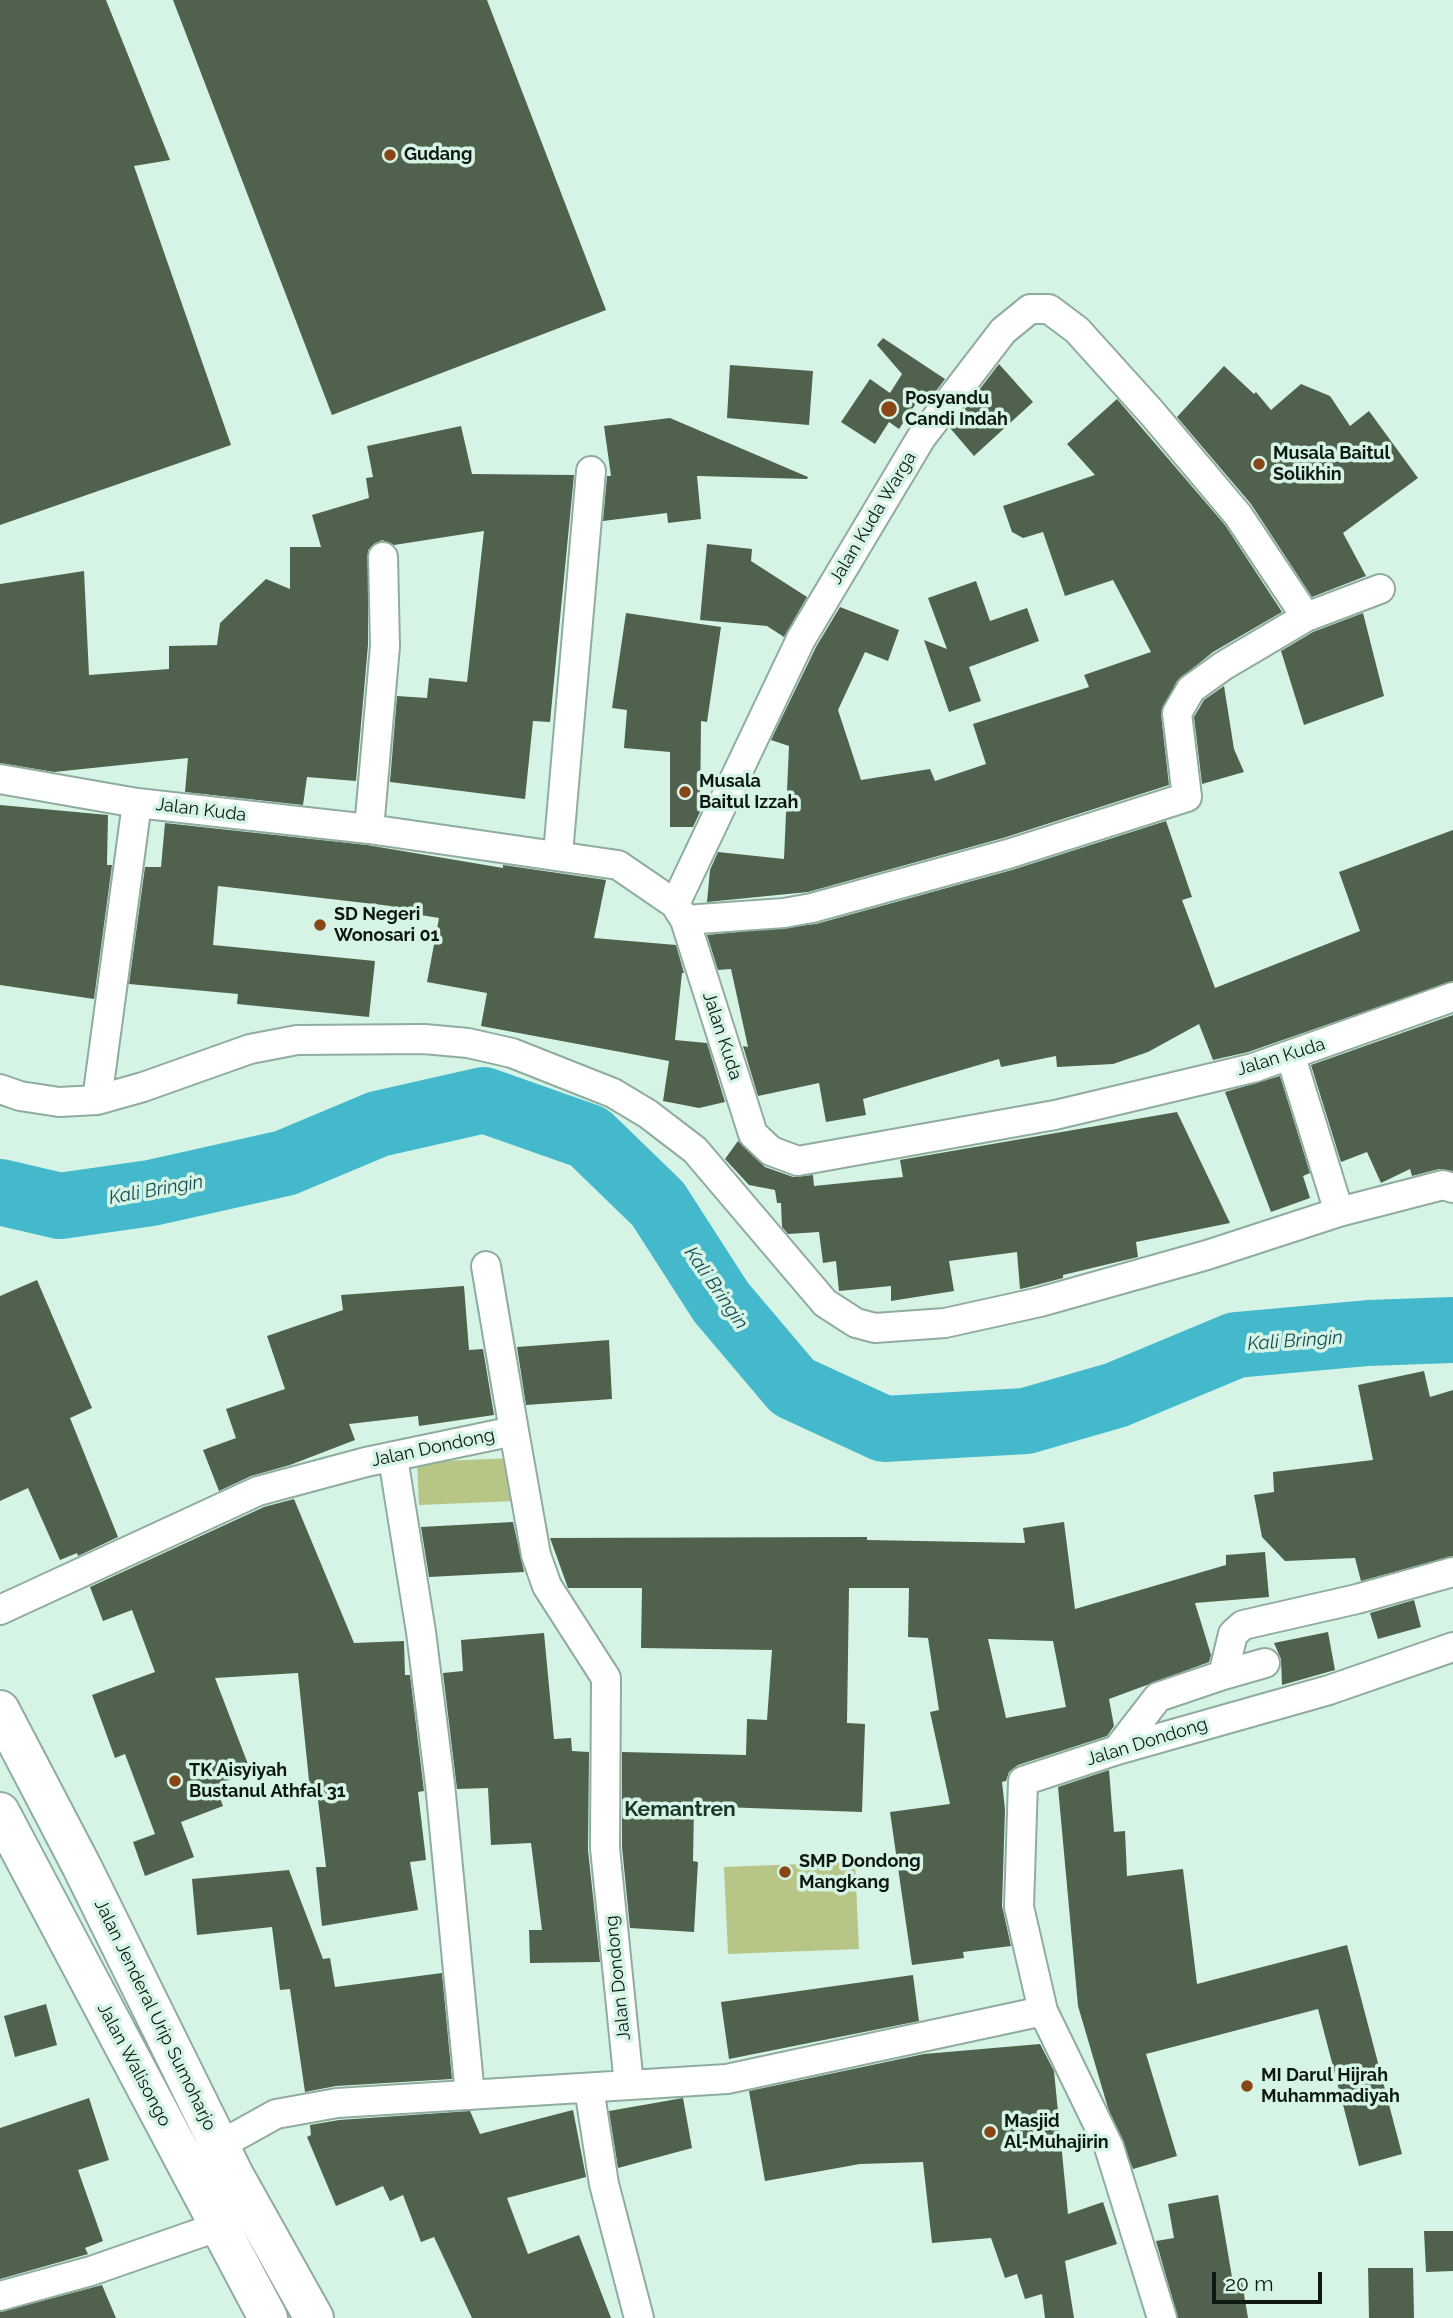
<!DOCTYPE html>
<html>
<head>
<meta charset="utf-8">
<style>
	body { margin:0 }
	#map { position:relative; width:1453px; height:2318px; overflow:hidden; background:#d6f4e5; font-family:Raleway,sans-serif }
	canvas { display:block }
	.scale { position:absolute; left:1212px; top:2272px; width:110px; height:32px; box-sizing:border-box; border:4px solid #0d1813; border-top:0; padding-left:9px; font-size:21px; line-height:24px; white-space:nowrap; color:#0d1813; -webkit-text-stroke:5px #d6f4e5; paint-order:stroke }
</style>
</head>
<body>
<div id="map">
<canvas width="1453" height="2318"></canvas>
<div class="scale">20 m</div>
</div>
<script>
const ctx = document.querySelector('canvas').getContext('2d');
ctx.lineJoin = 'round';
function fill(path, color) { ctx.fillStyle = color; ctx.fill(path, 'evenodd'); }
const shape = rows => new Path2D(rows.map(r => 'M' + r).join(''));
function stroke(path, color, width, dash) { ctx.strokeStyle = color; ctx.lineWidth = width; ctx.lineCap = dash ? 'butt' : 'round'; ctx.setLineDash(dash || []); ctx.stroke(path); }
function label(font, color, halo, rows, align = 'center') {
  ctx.font = font + ' Raleway,sans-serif'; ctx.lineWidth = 7; ctx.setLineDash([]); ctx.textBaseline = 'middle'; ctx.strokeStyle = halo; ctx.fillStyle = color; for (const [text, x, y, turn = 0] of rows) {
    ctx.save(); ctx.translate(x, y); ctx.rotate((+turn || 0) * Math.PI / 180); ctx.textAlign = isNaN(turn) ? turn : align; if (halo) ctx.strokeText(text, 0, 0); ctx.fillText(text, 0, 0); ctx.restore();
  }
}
const green = shape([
	[514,1458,516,1501,419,1505,417,1462],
	[855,1862,859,1949,728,1954,724,1867]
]);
const river = shape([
	[0,1192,60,1206,151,1193,285,1163,378,1124,484,1100,589,1137,658,1204,721,1302,793,1387,884,1429,1026,1421,1116,1395,1236,1345,1368,1333,1453,1330]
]);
const building = shape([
	[0,0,106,0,170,160,134,166,231,445,0,525],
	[173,0,487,0,606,310,332,415],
	[883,338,945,379,927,403,921,396,899,429,889,422,875,444,841,422,870,379,890,393,902,374,877,345],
	[999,364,1033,402,974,456,950,428],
	[730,365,813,371,809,425,727,418],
	[1224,366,1254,394,1256,392,1271,410,1301,384,1330,396,1350,426,1369,411,1418,478,1343,533,1366,576,1312,597,1251,504,1177,417],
	[1117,399,1225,525,1282,612,1213,652,1177,681,1161,714,1169,785,1003,838,808,892,707,902,710,870,718,852,784,859,789,746,771,740,816,647,840,607,899,630,888,661,865,652,838,710,861,780,930,769,935,781,986,764,973,724,1089,687,1084,675,1151,652,1113,580,1065,596,1043,532,1023,538,1012,532,1003,506,1095,475,1067,444],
	[670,418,808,477,807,479,697,476,701,519,668,523,667,513,603,521,607,476,611,476,604,426],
	[461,426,472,474,574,475,550,722,533,721,525,799,390,782,397,696,427,698,429,678,467,682,484,531,394,545,382,540,368,550,368,645,356,781,307,777,303,805,185,792,188,758,54,772,0,763,0,584,84,571,89,675,169,669,169,646,217,645,220,623,266,579,290,589,290,547,321,547,312,515,369,498,366,478,373,477,367,446],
	[707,544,752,549,751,561,807,597,784,637,767,626,700,620],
	[976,581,990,621,1027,608,1039,641,969,667,981,701,949,712,924,640,947,649,928,598],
	[626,613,721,627,707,722,701,721,700,812,693,827,670,827,670,752,624,748,627,710,612,708],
	[1363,613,1384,696,1304,725,1281,651,1313,632],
	[1224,686,1234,749,1244,772,1202,784,1194,717,1204,700],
	[0,805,108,815,107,865,112,865,94,999,0,985],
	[1166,821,1192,897,1182,900,1215,988,1360,931,1339,872,1453,830,1453,981,1248,1052,1213,1060,1199,1024,1148,1052,1113,1064,1057,1067,1056,1056,1001,1067,999,1059,863,1099,866,1115,826,1122,819,1083,758,1096,743,1046,748,1047,731,969,718,970,707,935,816,924,1012,870],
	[165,823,367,845,503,868,503,865,606,880,594,938,676,945,684,973,682,973,675,1040,707,1043,725,1102,699,1108,663,1101,669,1061,481,1026,487,993,427,982,439,918,390,910,391,906,218,886,213,945,375,961,369,1017,237,1004,238,994,129,984,145,867,161,867],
	[1453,1015,1453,1171,1439,1169,1412,1176,1410,1169,1381,1183,1367,1152,1341,1162,1311,1065],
	[1280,1076,1310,1173,1303,1176,1310,1198,1271,1212,1225,1092],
	[1177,1112,1230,1223,1136,1242,1138,1257,1063,1275,1063,1278,1025,1288,1020,1289,1017,1252,949,1261,954,1291,891,1301,891,1286,839,1291,836,1261,823,1263,819,1232,788,1234,782,1227,781,1203,777,1203,775,1190,749,1185,725,1159,738,1141,765,1167,793,1177,813,1175,814,1186,903,1177,900,1160],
	[37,1280,92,1408,70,1418,118,1537,78,1556,77,1553,60,1560,28,1488,0,1501,0,1296],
	[464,1286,469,1350,483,1349,494,1415,419,1426,418,1416,349,1424,355,1440,290,1465,251,1476,219,1491,203,1450,236,1438,226,1409,285,1389,267,1336,343,1310,341,1295],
	[609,1340,612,1399,526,1405,517,1347],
	[1424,1371,1430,1397,1453,1390,1453,1556,1361,1581,1355,1558,1285,1561,1262,1537,1254,1495,1274,1492,1273,1472,1373,1460,1358,1385],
	[294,1499,354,1643,404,1641,405,1675,410,1675,424,1791,418,1792,426,1860,410,1862,418,1910,322,1926,316,1867,326,1867,318,1800,311,1800,298,1673,215,1678,251,1772,215,1785,223,1806,181,1822,194,1857,145,1876,133,1842,155,1834,125,1754,115,1758,92,1695,155,1672,132,1610,103,1621,90,1587,264,1507],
	[513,1522,524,1572,429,1577,421,1527],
	[1064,1522,1075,1609,1226,1565,1226,1555,1265,1552,1269,1597,1195,1603,1211,1655,1209,1662,1109,1699,1114,1726,1107,1736,1018,1765,1009,1772,1006,1781,1002,1782,1005,1809,1002,1906,1011,1946,963,1952,964,1958,912,1965,890,1812,950,1804,930,1712,939,1710,928,1638,908,1637,909,1588,849,1588,847,1723,865,1724,862,1812,694,1806,693,1861,698,1862,694,1932,630,1928,622,1847,622,1752,746,1755,747,1719,767,1720,772,1650,641,1648,642,1588,568,1588,550,1538,867,1537,867,1540,1025,1543,1023,1528],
	[988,1639,1053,1641,1066,1707,1006,1718],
	[1414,1600,1421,1627,1378,1639,1370,1613],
	[1328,1632,1335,1670,1282,1685,1281,1659,1274,1643],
	[544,1633,554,1739,571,1738,572,1751,589,1752,588,1850,600,1962,530,1963,529,1930,542,1930,531,1843,491,1845,488,1788,457,1789,443,1673,463,1671,461,1640],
	[1109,1770,1114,1832,1125,1831,1127,1876,1183,1869,1197,1984,1347,1945,1402,2154,1359,2166,1318,2009,1146,2054,1177,2156,1133,2169,1108,2108,1078,2006,1058,1787],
	[289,1870,323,1959,330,1958,335,1987,442,1973,452,2079,336,2086,305,2092,290,1989,280,1990,272,1927,197,1935,192,1879],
	[913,1975,919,2021,729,2059,721,2002],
	[46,2004,57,2045,15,2057,4,2016],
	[1040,2044,1054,2071,1068,2214,1103,2202,1117,2244,1065,2261,1074,2318,1045,2318,1042,2294,1025,2299,1017,2274,1005,2278,991,2238,932,2243,923,2162,860,2164,765,2181,749,2091,924,2054],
	[89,2098,109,2160,78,2170,103,2241,85,2248,88,2254,0,2279,0,2128],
	[683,2098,692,2148,618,2168,609,2111],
	[573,2110,586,2177,507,2198,528,2254,579,2235,611,2318,472,2318,434,2237,421,2242,403,2195,390,2201,383,2186,336,2206,307,2137,311,2135,310,2125,339,2120,470,2111,480,2134],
	[1218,2195,1233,2283,1242,2282,1248,2318,1178,2318,1156,2241,1174,2238,1168,2204],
	[1424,2231,1453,2231,1453,2271,1426,2272],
	[1368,2268,1413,2268,1414,2318,1369,2318],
	[102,2285,116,2318,0,2318,0,2312]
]);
const street = shape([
	[0,779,137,803,369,829,618,865,675,904,685,920,753,1134,771,1151,798,1161,1055,1115,1253,1068,1453,997],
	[369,829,385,646,383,557],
	[558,854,591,471],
	[675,904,801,639,921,438,1003,331,1030,309,1049,309,1077,330,1152,413,1238,515,1306,617],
	[685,920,784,913,812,908,1008,854,1187,797,1177,713,1191,689,1223,666,1306,617,1380,589],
	[1291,1057,1339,1212],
	[0,1089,20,1096,59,1102,97,1100,143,1087,250,1049,297,1040,424,1039,468,1043,512,1053,613,1093,648,1114,695,1150,825,1303,856,1323,875,1328,945,1323,1040,1302,1207,1255,1339,1212,1443,1185,1453,1188],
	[97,1100,137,803],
	[486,1266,514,1431],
	[393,1458,421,1632,440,1784,470,2095],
	[0,1610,258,1491,366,1462,514,1431,536,1555,547,1586,606,1678,605,1848,629,2085],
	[1223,1675,1265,1663],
	[1117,1750,1158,1697,1223,1675,1233,1634,1243,1625,1357,1599,1453,1572],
	[589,2088,604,2184,639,2318],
	[220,2145,276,2114,337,2103,727,2079,1043,2011],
	[0,2296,91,2271,220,2226],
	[1162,2318,1109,2147,1043,2011,1019,1907,1023,1781,1117,1750,1329,1690,1453,1647]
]);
const highway = shape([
	[0,1710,82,1867,234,2175,314,2318],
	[0,1812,268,2318]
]);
const markers = [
	[390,155,7,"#884516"],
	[889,409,9,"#884516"],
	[1259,464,7,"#884516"],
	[685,792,7,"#884516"],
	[320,925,7,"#884516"],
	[175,1781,7,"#884516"],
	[785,1872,7,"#884516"],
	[1247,2086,7,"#884516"],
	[990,2132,7,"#884516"]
];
const poiNames = [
	["Gudang",404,155],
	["Posyandu",905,399],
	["Candi Indah",905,420],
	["Musala Baitul",1273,454],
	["Solikhin",1273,475],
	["Musala",699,782],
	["Baitul Izzah",699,803],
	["SD Negeri",334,915],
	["Wonosari 01",334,936],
	["TK Aisyiyah",189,1771],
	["Bustanul Athfal 31",189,1792],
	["SMP Dondong",799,1862],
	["Mangkang",799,1883],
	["MI Darul Hijrah",1261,2076],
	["Muhammadiyah",1261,2097],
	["Masjid",1004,2122],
	["Al-Muhajirin",1004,2143]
];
const streetNames = [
	["Jalan Kuda Warga",873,518,-59],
	["Jalan Kuda",201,810,7],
	["Jalan Kuda",722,1036,72],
	["Jalan Kuda",1281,1057,-17],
	["Jalan Dondong",433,1448,-12],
	["Jalan Dondong",1147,1742,-17],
	["Jalan Dondong",618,1978,-96],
	["Jalan Jenderal Urip Sumoharjo",155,2015,64],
	["Jalan Walisongo",134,2065,62]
];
const waterNames = [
	["Kali Bringin",156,1190,-10],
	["Kali Bringin",716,1288,55],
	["Kali Bringin",1295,1341,-4]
];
const quarterNames = [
	["Kemantren",680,1810]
];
fill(green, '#b7c687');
stroke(river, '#44b9cc', 66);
fill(building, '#50614d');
stroke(street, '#8fac9e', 32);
stroke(highway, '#8fac9e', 42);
stroke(street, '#fff', 28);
stroke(highway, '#fff', 38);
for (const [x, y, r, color] of markers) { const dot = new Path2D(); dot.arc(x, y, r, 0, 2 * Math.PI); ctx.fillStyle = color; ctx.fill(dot); stroke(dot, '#d6f4e5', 2.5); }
label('bold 18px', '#0d1813', '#d6f4e5', poiNames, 'left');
label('18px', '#0d1813', '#d6f4e5', streetNames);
label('italic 19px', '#174a52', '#d6f4e5', waterNames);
label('bold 21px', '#1b352a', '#d6f4e5', quarterNames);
</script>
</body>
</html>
